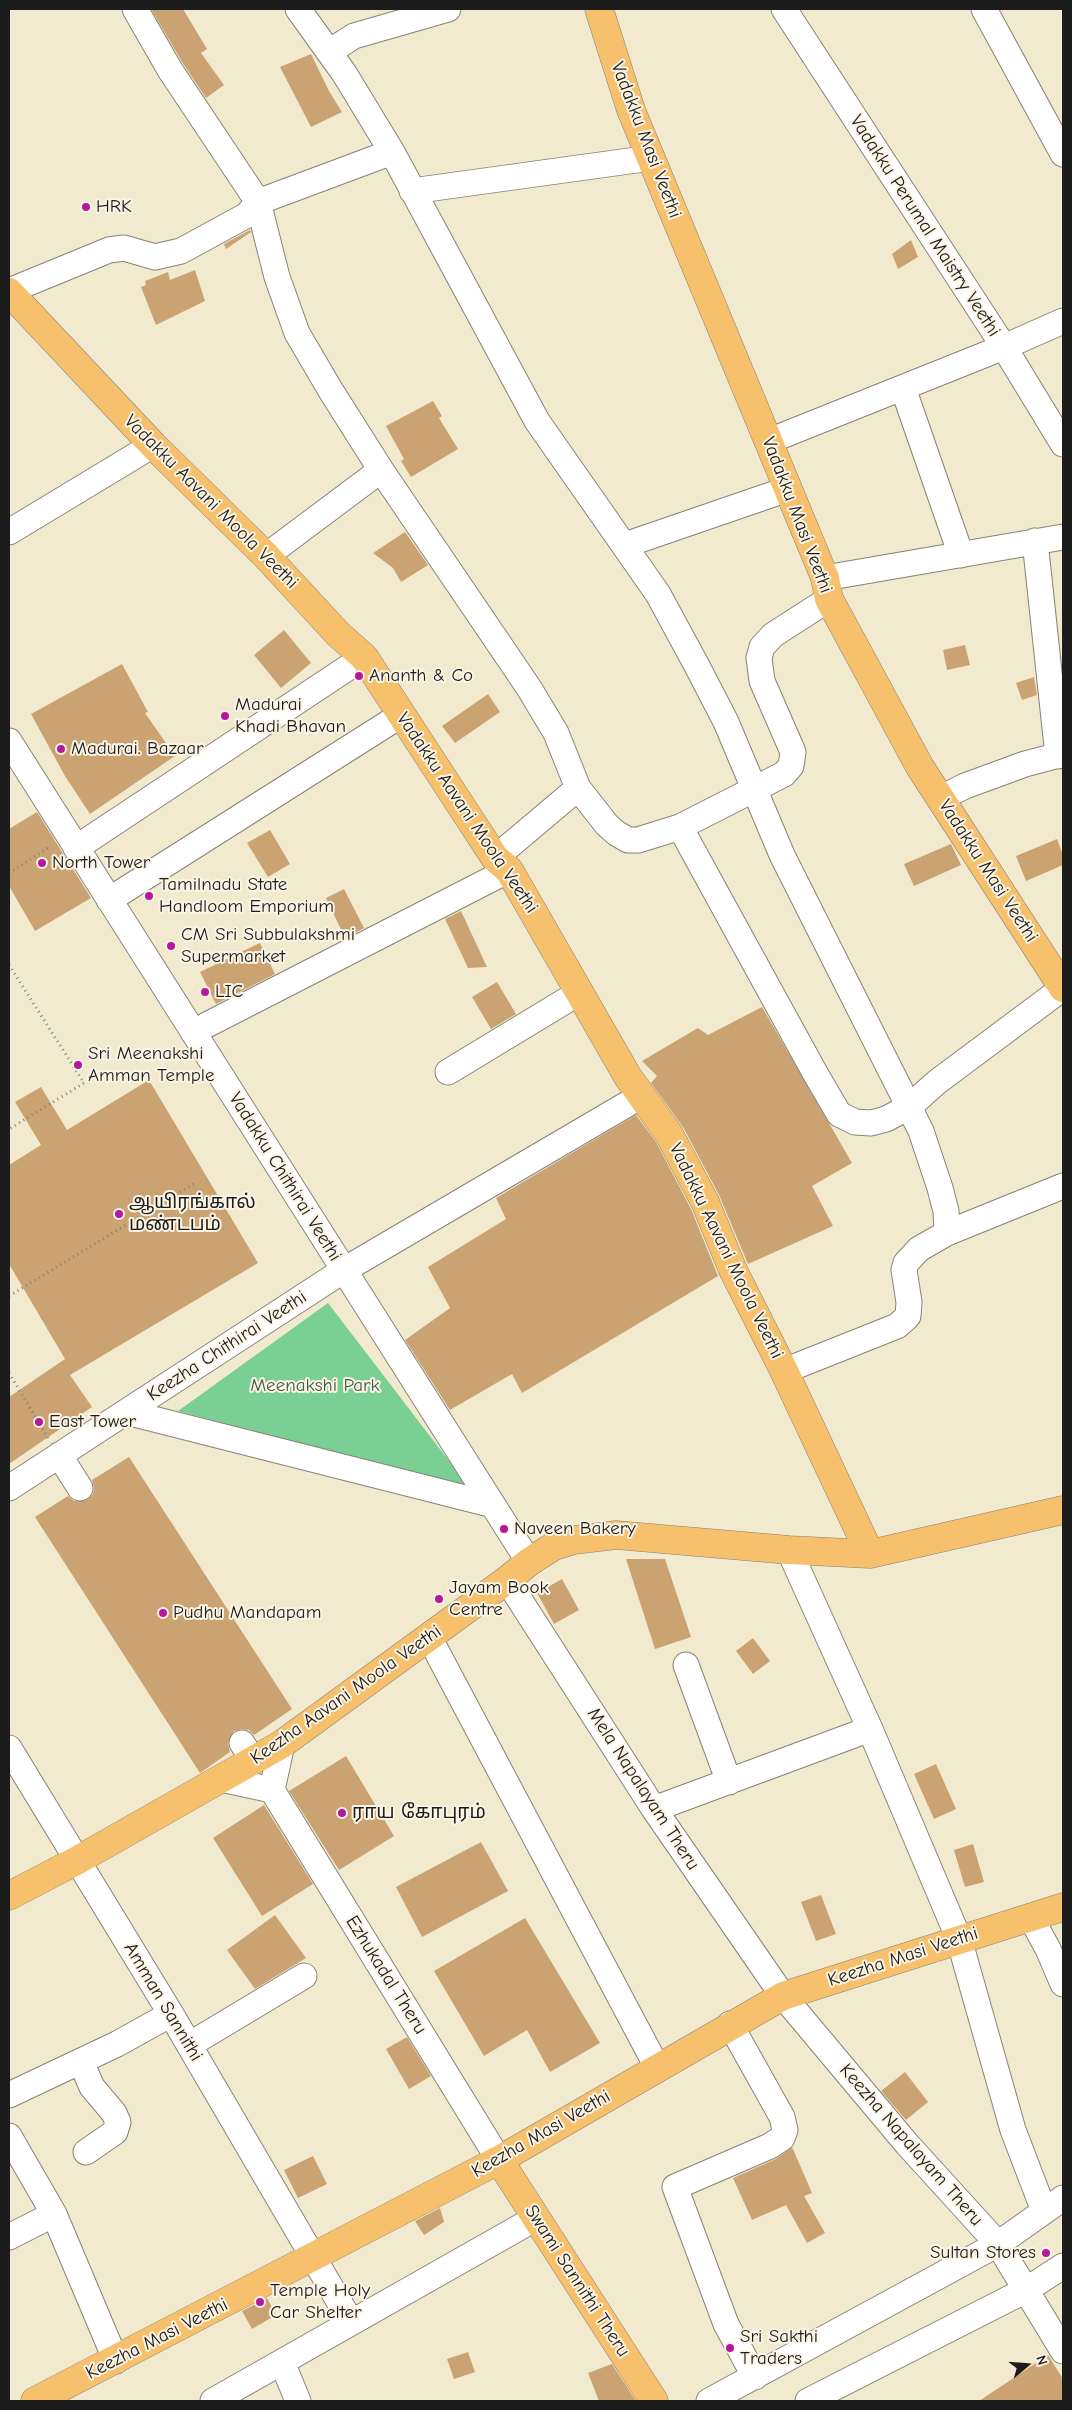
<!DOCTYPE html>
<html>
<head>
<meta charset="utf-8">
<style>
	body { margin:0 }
	#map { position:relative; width:1072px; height:2410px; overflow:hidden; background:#f1eacf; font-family:"Comic Neue",sans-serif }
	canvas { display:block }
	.frame { position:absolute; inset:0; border:10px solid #1c1c1c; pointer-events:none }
	.north { position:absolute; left:1002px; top:2340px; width:50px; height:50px; -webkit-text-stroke:4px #fcf5e5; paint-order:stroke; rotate:72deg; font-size:14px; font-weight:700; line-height:20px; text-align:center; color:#1c1c1c }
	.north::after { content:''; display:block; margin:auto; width:18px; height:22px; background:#1c1c1c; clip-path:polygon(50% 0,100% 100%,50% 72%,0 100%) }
</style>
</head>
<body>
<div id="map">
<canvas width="1072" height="2410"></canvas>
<div class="frame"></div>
<div class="north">N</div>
</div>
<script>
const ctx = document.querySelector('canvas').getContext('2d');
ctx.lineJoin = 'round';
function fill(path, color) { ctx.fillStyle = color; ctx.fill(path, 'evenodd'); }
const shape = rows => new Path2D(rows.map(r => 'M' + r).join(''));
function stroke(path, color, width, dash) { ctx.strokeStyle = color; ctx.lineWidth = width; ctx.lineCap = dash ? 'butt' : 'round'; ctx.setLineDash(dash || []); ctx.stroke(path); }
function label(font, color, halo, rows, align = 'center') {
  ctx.font = font + ' "Comic Neue","Noto Sans Tamil",sans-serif'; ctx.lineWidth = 4; ctx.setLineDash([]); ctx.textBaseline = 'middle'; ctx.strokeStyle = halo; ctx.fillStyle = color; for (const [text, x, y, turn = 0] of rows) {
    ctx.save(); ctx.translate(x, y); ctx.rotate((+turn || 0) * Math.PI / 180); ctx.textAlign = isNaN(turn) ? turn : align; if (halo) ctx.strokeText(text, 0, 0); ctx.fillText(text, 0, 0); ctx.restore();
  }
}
const green = shape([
	[328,1303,472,1491,178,1411]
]);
const building = shape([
	[151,9,183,9,207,49,201,53,224,85,206,98,182,62],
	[311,54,329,91,342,112,311,127,280,67],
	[250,230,251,232,226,249,224,244],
	[911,240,918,257,898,269,892,254],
	[195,270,205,301,156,325,141,287,146,285,145,281,168,272,170,280],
	[433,401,442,416,439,418,458,449,411,477,401,461,404,459,386,426],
	[405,532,428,565,401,582,393,568,373,553],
	[284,630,311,663,281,688,254,655],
	[965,645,970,665,947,670,943,650],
	[122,664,148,712,145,713,175,756,90,814,65,776,31,714],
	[1034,677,1037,695,1022,700,1016,683],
	[488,694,500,712,455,743,442,726],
	[37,812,91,898,35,931,9,886,9,829],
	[270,830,290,864,268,877,247,843],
	[1057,839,1063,855,1063,865,1026,881,1016,856],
	[951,844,961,865,914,886,904,864],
	[344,889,364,928,345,938,326,898],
	[461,911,487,967,468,968,445,919],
	[260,943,275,974,216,1004,200,972],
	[497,982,516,1014,491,1029,472,997],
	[762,1007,852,1163,812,1186,833,1226,748,1264,719,1195,683,1127,651,1083,657,1076,642,1061,698,1028,708,1035],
	[149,1080,258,1263,70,1375,92,1407,9,1464,9,1397,65,1359,9,1264,9,1165,41,1145,15,1102,41,1087,67,1130],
	[636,1115,656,1142,691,1209,718,1276,522,1393,512,1374,450,1410,405,1340,450,1308,428,1267,506,1219,496,1198],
	[129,1457,292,1709,254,1735,249,1730,242,1729,234,1731,228,1743,230,1752,200,1773,35,1517,68,1496,74,1501,87,1500,93,1494,94,1487,92,1480],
	[626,1559,665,1559,691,1637,655,1649],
	[562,1579,579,1610,554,1624,537,1593],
	[753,1638,770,1661,753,1674,736,1651],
	[346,1756,394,1836,339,1870,289,1791],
	[936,1764,956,1809,934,1819,914,1774],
	[264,1805,313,1884,262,1916,213,1838],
	[481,1842,508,1891,422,1937,396,1887],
	[973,1844,984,1882,965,1887,954,1850],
	[821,1895,836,1934,816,1941,801,1902],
	[275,1915,306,1958,255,1989,227,1950],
	[525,1918,600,2043,550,2072,527,2030,484,2056,434,1971],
	[407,2037,431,2076,409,2089,386,2049],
	[905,2072,928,2102,906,2120,881,2091],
	[792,2147,812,2193,804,2196,825,2233,807,2243,786,2205,752,2220,733,2178,776,2159],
	[313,2156,327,2184,298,2198,284,2170],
	[440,2208,444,2222,424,2235,415,2221],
	[267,2298,276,2315,252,2329,242,2311],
	[468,2352,475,2372,454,2379,447,2359],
	[1048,2355,1063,2379,1063,2401,979,2401],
	[612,2364,636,2401,599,2401,588,2373]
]);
const path = shape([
	[9,873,51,846],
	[9,965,84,1083,9,1129],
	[9,1296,195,1183],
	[9,1373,48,1438]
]);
const minor = shape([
	[135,9,170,70,258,202,277,277,297,333,331,391,381,470,529,688,556,733,578,788,607,825,616,833,628,840,638,840,680,827,784,774,791,766,793,752,762,681,759,658,762,647,773,635,829,599],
	[298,9,344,73,392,152,537,421,658,594,697,666,726,722,782,855,921,1131,940,1188,946,1211,947,1233],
	[784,9,1004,347,1063,444],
	[984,9,1063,154],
	[329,52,354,36,448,9],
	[412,191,651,158],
	[9,291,109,250,124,248,155,257,181,251,247,215,258,202,392,152],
	[903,388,961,555],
	[769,441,1004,347,1063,321],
	[9,532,153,445],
	[1035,541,1058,756],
	[625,545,788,489],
	[266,556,381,470],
	[825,578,1063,537],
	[9,741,529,1562],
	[941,798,965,786,1025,764,1063,754],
	[680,827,815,1073,839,1114,855,1122,871,1123,886,1119,909,1107,937,1082,1063,988],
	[76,848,364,657],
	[495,858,578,788],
	[109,900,401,715],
	[193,1032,509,870],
	[448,1072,580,992],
	[784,1371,897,1326,904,1320,908,1316,909,1302,904,1270,906,1263,919,1249,947,1233,1063,1186],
	[126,1412,493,1505],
	[59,1455,80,1488],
	[9,1488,344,1270,641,1096],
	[789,1550,870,1729,959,1939,1013,2130,1044,2211],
	[507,1580,654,1809,783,1996,907,2144,998,2244,1063,2351],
	[429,1637,657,2067],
	[686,1665,729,1782],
	[242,1743,253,1760],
	[9,1748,171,2014,351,2322],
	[221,1779,272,1790,282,1744],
	[272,1790,499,2160],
	[654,1809,870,1729],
	[1031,1918,1048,1949,1063,1984],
	[730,2024,782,2117,785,2130,782,2138,770,2146,675,2187,726,2324,755,2377],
	[189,2045,304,1976],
	[81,2062,92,2087,114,2113,118,2122,115,2132,86,2152],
	[9,2095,117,2044,171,2014],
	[9,2136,54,2214,116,2361],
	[9,2237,54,2214],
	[282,2362,298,2401],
	[213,2401,536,2218],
	[709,2401,998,2244,1063,2198],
	[808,2401,1026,2290,1063,2266]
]);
const major = shape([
	[599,9,631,110,825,578,829,599,920,767,1063,988],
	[9,292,153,445,266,556,338,634,364,657,484,841,495,858,509,870,628,1077,669,1134,705,1202,733,1270,784,1371,870,1554],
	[9,1896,76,1861,282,1744,507,1580,529,1562,554,1546,574,1540,616,1535,789,1550,870,1554,1063,1510],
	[499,2160,654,2401],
	[35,2401,499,2160,783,1996,1063,1907]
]);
const markers = [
	[86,207,5,"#b5179e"],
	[359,676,5,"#b5179e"],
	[225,716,5,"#b5179e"],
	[61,749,5,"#b5179e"],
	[42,863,5,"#b5179e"],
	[149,896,5,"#b5179e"],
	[171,946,5,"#b5179e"],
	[205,992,5,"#b5179e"],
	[78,1065,5,"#b5179e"],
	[119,1214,5,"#b5179e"],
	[39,1422,5,"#b5179e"],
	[504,1529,5,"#b5179e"],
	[439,1599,5,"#b5179e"],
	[163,1613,5,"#b5179e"],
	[342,1813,5,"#b5179e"],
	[1046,2253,5,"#b5179e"],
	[260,2302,5,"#b5179e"],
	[730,2348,5,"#b5179e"]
];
const streetNames = [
	["Vadakku Masi Veethi",646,140,69],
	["Vadakku Perumal Maistry Veethi",925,226,57],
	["Vadakku Aavani Moola Veethi",211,502,45],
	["Vadakku Masi Veethi",797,515,69],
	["Vadakku Aavani Moola Veethi",467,813,56],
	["Vadakku Masi Veethi",988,871,57],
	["Vadakku Chithirai Veethi",285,1177,58],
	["Vadakku Aavani Moola Veethi",726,1251,64],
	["Keezha Chithirai Veethi",227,1346,-33],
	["Keezha Aavani Moola Veethi",346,1695,-35],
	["Mela Napalayam Theru",643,1789,57],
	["Keezha Masi Veethi",903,1957,-18],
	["Ezhukadal Theru",386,1975,58],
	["Amman Sannithi",163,2002,59],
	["Keezha Masi Veethi",541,2134,-30],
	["Keezha Napalayam Theru",911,2145,49],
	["Swami Sannithi Theru",577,2281,57],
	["Keezha Masi Veethi",157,2339,-27]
];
const poiNames = [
	["HRK",96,207],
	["Ananth & Co",369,676],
	["Madurai",235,705],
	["Khadi Bhavan",235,727],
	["Madurai. Bazaar",71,749],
	["North Tower",52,863],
	["Tamilnadu State",159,885],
	["Handloom Emporium",159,907],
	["CM Sri Subbulakshmi",181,935],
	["Supermarket",181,957],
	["LIC",215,992],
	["Sri Meenakshi",88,1054],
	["Amman Temple",88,1076],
	["ஆயிரங்கால்",129,1203],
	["மண்டபம்",129,1225],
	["East Tower",49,1422],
	["Naveen Bakery",514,1529],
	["Jayam Book",449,1588],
	["Centre",449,1610],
	["Pudhu Mandapam",173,1613],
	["ராய கோபுரம்",352,1813],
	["Sultan Stores",1036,2253,"right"],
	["Temple Holy",270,2291],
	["Car Shelter",270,2313],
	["Sri Sakthi",740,2337],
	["Traders",740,2359]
];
const parkNames = [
	["Meenakshi Park",315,1386]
];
fill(green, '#7ad094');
fill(building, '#cba373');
stroke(minor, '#868376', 27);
stroke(major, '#868376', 29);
stroke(path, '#868376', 3, [1, 4]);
stroke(minor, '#fff', 25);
stroke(major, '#f7c06c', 28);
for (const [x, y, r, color] of markers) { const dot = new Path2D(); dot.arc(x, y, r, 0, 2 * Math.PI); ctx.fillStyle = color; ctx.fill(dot); stroke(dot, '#fcf5e5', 2); }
label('19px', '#1c1c1c', '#fcf5e5', streetNames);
label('19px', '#1c1c1c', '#fcf5e5', poiNames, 'left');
label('19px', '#3d5b46', '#fcf5e5', parkNames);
</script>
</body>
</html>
